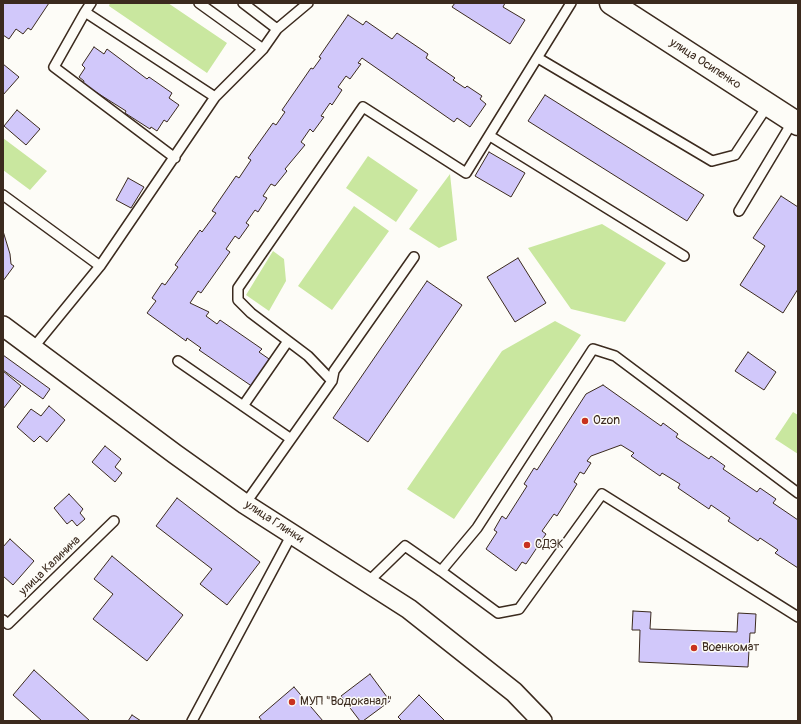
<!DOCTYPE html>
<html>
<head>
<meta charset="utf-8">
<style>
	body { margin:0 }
	#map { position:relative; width:801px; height:724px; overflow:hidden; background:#fdfcf7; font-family:Pangolin,sans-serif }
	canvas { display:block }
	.frame { position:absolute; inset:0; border:4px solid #3b2a1e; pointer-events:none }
</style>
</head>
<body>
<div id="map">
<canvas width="801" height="724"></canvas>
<div class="frame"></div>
</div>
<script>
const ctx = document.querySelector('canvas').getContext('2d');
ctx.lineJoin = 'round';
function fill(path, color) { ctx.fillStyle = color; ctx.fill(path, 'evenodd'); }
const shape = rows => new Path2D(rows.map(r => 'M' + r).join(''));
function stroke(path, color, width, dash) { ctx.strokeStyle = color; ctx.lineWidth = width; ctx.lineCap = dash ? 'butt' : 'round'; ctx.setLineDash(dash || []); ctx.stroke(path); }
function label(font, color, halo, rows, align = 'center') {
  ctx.font = font + ' Pangolin,sans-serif'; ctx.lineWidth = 3; ctx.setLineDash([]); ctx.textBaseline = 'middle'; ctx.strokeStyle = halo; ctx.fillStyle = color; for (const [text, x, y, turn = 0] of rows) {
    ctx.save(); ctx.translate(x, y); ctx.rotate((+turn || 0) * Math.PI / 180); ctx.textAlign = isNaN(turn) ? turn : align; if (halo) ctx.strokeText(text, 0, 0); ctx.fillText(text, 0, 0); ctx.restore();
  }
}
const green = shape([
	[110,3,168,3,227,43,207,73,109,6],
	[3,138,47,171,30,190,3,170],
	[368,156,418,190,396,222,346,188],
	[450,174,457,240,439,248,409,229],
	[354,206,389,231,332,310,298,286],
	[602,224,666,263,625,322,571,309,528,248],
	[273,251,284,259,286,281,269,311,246,295],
	[555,321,581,335,454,519,407,489,502,351],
	[793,412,798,415,798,454,775,439]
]);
const building = shape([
	[3,3,49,3,31,30,28,28,23,34,16,29,9,39,3,35,3,3],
	[455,3,505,3,503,7,525,20,510,44,452,7,455,3],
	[348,15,363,25,366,21,392,39,397,33,428,54,426,58,455,78,453,80,465,88,467,86,482,96,480,99,486,104,470,127,457,118,454,122,362,58,358,63,361,64,350,79,346,76,338,87,342,90,332,105,330,103,321,116,324,117,313,132,310,129,301,142,305,145,285,169,287,171,275,186,271,184,263,196,267,198,258,212,255,210,246,223,249,225,239,239,235,236,226,249,230,252,201,293,198,291,190,303,209,312,206,316,217,324,220,320,262,349,259,352,272,361,253,387,199,350,201,348,187,338,186,341,147,313,156,301,152,298,162,283,165,285,178,267,175,265,200,230,202,232,216,213,212,211,236,176,239,178,251,160,248,158,273,123,276,125,285,112,282,110,311,68,313,69,321,58,319,57,348,15],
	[94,47,104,54,107,49,147,79,149,77,172,93,169,98,179,105,167,122,164,120,157,131,151,127,150,129,125,113,126,111,83,84,84,81,79,77,85,68,82,65,94,47],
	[3,64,19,77,3,95,3,64],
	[545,95,704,195,687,221,528,121,545,95],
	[17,110,40,129,26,145,4,126,17,110],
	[489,152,525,173,511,197,475,176,489,152],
	[128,178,144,187,131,208,116,200,128,178],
	[781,196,798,207,798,289,783,313,740,285,765,246,753,238,781,196],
	[3,231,10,254,11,264,14,266,3,281,3,231],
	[518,258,546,303,515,322,487,277,518,258],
	[427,281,462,305,368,442,333,418,427,281],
	[748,352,776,372,764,390,735,371,748,352],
	[3,355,50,389,43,399,3,370,3,355],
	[3,371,21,386,3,409,3,371],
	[603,385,661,426,663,423,678,434,676,437,709,459,711,456,725,466,723,469,757,492,760,488,776,499,773,503,798,520,798,568,775,553,778,550,760,538,758,541,728,521,730,518,711,505,709,509,678,488,680,484,662,473,660,476,631,456,634,453,621,445,591,456,587,461,591,463,584,474,580,472,574,482,577,484,557,516,554,514,542,531,546,534,526,564,522,562,516,571,486,549,497,532,494,530,502,516,506,519,527,486,524,484,534,468,537,470,586,394,603,385],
	[49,406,65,420,47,442,40,436,34,442,17,427,31,409,41,416,49,406],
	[105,446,121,459,115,467,122,473,115,482,92,462,105,446],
	[69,494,83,509,80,513,85,519,77,526,72,520,67,524,54,508,69,494],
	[177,498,260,562,227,605,200,584,212,569,156,526,177,498],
	[10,539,34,561,13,585,3,576,3,547,10,539],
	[112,556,183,615,147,661,93,619,113,594,94,579,112,556],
	[633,611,651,612,650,629,737,632,738,613,756,614,755,633,750,633,748,667,639,662,640,630,632,630,633,611],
	[34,670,90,721,42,721,13,695,34,670],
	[370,674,390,701,363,721,360,721,341,696,370,674],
	[294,687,323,721,262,721,259,717,294,687],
	[419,695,445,721,402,721,398,717,419,695],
	[132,715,141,721,128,721,132,715]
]);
const lane = shape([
	[91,3,85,12,215,97],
	[199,3,263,49],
	[243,3,277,29],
	[85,12,54,67,175,158],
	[538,58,712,161,735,155,768,105],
	[490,136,684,256],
	[3,195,100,266],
	[739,211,793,121],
	[33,348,100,266,215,97,263,49,277,29,308,3],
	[178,361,291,439],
	[332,381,308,356,251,313,238,300,238,288,363,107,466,173,571,3],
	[243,406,288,341],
	[245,504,332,381,334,371,414,257],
	[441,571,498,613,519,609,602,494,798,617],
	[368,582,405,546,441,571,477,528,593,349,615,356,798,493],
	[3,620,8,624,114,521],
	[192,721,292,534]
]);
const street = shape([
	[3,326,175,454,245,504,409,609,514,692,542,721]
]);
const secondary = shape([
	[611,3,798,124]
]);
const markers = [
	[585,421,4,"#c8321e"],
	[527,545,4,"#c8321e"],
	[694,648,4,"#c8321e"],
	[292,702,4,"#c8321e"]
];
const streetNames = [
	["улица Осипенко",705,64,33],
	["улица Глинки",274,522,33],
	["улица Калинина",50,566,-44]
];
const poiNames = [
	["Ozon",593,421],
	["СДЭК",535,545],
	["Военкомат",702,648],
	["МУП \"Водоканал\"",300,702]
];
fill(green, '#c9e79f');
fill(building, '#d1c8fa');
stroke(building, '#3b2a1e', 1);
stroke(lane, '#3b2a1e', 12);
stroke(street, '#3b2a1e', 22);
stroke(secondary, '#3b2a1e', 25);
stroke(lane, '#fdfcf7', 9);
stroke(street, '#fdfcf7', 19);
stroke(secondary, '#fdfcf7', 22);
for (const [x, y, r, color] of markers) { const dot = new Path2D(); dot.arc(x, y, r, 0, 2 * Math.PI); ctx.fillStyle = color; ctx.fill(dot); stroke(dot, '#fdfcf7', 1.5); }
label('12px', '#3b2a1e', '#fdfcf7', streetNames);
label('12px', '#3b2a1e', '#fdfcf7', poiNames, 'left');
</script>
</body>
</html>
